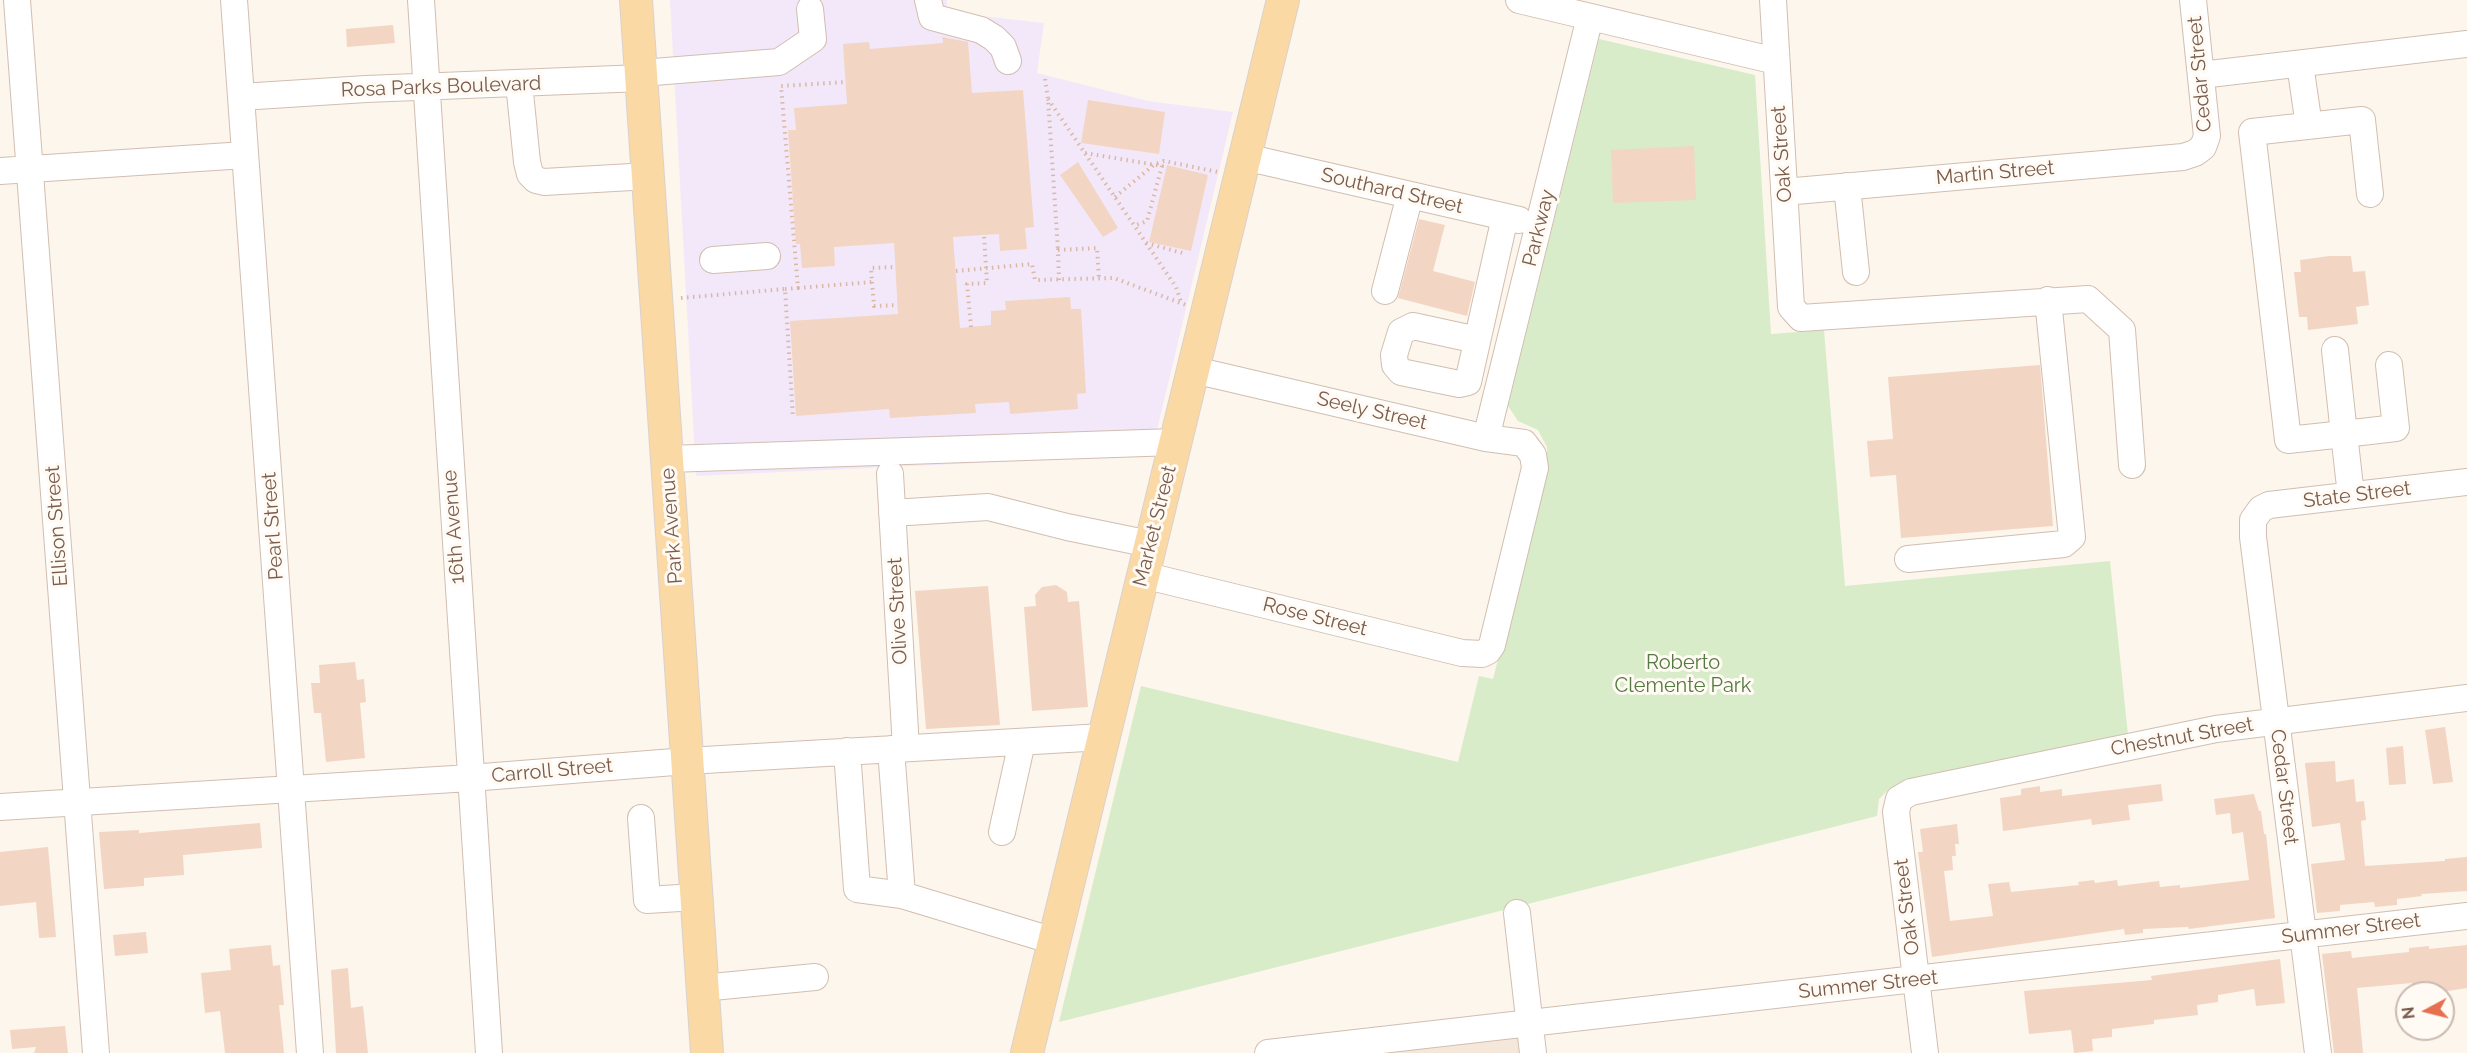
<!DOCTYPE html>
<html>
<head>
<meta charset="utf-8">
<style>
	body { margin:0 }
	#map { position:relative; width:2467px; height:1053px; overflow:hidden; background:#fdf6ec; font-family:Raleway,sans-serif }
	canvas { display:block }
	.north { position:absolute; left:2395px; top:981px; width:60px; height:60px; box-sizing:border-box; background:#fffaf3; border:2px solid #cabbb1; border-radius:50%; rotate:263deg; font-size:16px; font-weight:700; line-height:24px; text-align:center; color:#7a5c4d }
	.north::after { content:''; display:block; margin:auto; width:21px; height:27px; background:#e76f51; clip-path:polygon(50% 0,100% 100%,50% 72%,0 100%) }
</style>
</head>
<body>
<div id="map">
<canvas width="2467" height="1053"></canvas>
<div class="north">N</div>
</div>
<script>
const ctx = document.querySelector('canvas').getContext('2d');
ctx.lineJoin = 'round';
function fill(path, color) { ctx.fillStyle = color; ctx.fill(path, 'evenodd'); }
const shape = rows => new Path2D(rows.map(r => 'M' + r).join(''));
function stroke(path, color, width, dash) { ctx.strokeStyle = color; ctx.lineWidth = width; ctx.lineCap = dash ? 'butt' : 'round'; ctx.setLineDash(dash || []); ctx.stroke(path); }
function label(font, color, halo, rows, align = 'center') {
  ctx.font = font + ' Raleway,sans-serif'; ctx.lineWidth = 6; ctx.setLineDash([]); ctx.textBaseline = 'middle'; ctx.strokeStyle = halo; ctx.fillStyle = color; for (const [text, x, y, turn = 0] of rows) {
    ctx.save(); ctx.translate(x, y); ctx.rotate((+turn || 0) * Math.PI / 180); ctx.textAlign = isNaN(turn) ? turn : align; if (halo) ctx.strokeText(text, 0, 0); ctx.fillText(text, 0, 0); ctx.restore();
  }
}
const residential = shape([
	[1529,1023,1533,1053,1268,1053]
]);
const education = shape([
	[670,0,947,0,946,12,1044,23,1037,73,1148,101,1233,112,1151,455,696,476]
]);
const green = shape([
	[1599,39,1755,75,1771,334,1824,330,1845,586,2110,561,2128,735,1913,778,1888,790,1879,799,1877,816,1059,1022,1141,686,1458,762,1479,676,1493,679,1547,468,1547,447,1538,430,1518,421,1508,406]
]);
const building = shape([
	[393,25,395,43,347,47,346,29],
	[942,37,968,42,972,93,1023,90,1034,227,1025,228,1027,249,1000,251,999,234,953,237,960,328,991,325,991,311,1006,310,1005,301,1070,297,1071,309,1081,309,1086,393,1077,394,1078,409,1010,414,1009,402,975,404,976,413,890,418,889,409,796,416,790,321,898,314,894,243,834,247,835,266,802,268,800,244,796,244,788,130,796,130,794,108,847,104,843,44,869,42,870,49,943,43],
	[1088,100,1165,112,1159,154,1081,143],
	[1694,146,1696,200,1613,203,1611,150],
	[1078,162,1118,228,1103,237,1060,175],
	[1167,165,1208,175,1191,251,1149,242],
	[1419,219,1445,225,1433,271,1475,282,1467,316,1398,298],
	[2329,256,2351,256,2353,272,2365,271,2369,305,2356,307,2358,324,2308,330,2307,317,2299,317,2294,272,2301,272,2300,260],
	[2040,365,2053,526,1901,538,1896,475,1870,477,1867,441,1893,439,1888,377],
	[1056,585,1067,592,1068,602,1079,601,1088,707,1032,711,1024,607,1036,606,1035,595,1042,587],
	[988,586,1000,725,926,729,915,591],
	[355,662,357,680,364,679,366,702,360,703,365,758,326,762,321,713,314,713,311,683,320,683,319,665],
	[2445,727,2453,782,2433,784,2425,730],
	[2403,746,2406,784,2389,785,2386,748],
	[2335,761,2336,782,2354,779,2356,802,2364,801,2366,820,2361,821,2365,866,2445,861,2445,859,2467,857,2467,891,2421,894,2422,896,2397,899,2397,905,2375,907,2374,902,2340,905,2340,911,2317,913,2311,864,2345,860,2340,823,2312,827,2305,763],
	[2161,784,2163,801,2128,805,2130,820,2092,825,2091,819,2003,831,2000,798,2021,795,2021,789,2040,786,2040,792,2062,789,2062,796],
	[2254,794,2259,811,2261,811,2264,834,2266,834,2275,918,2189,929,2188,927,2143,929,2143,933,2125,935,2124,929,1932,957,1918,852,1923,852,1920,829,1957,824,1959,844,1955,844,1956,856,1952,856,1953,870,1944,871,1950,921,1993,916,1988,884,2009,882,2011,892,2079,885,2078,882,2094,880,2095,883,2117,880,2118,886,2159,881,2160,887,2180,885,2180,888,2249,880,2243,832,2232,834,2230,813,2216,815,2214,799],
	[260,823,262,848,183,855,184,875,144,878,144,886,104,889,99,832,139,830,139,833],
	[48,847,56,937,39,938,36,902,0,906,0,852],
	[146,932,148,953,115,956,113,935],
	[271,945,273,966,280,965,284,1005,279,1005,284,1053,225,1053,220,1011,205,1013,201,973,231,970,229,949],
	[2467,945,2467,988,2435,993,2414,993,2412,983,2357,988,2363,1053,2334,1053,2322,954,2351,951,2352,958,2409,952,2409,948,2429,946,2429,949],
	[2280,959,2285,1003,2256,1006,2254,989,2218,995,2218,1002,2197,1005,2198,1015,2154,1020,2154,1024,2112,1029,2112,1037,2092,1039,2093,1051,2074,1053,2071,1030,2029,1034,2024,991,2152,980,2151,976],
	[348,968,351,1008,363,1006,368,1053,336,1053,331,970],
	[65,1026,68,1053,34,1053,36,1047,12,1049,10,1030]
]);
const path = shape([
	[1045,79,1048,99,1058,250],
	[1048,99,1176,287,1181,302],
	[1085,153,1162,166,1147,221,1134,226],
	[1115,197,1155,164,1164,161,1218,172],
	[1146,243,1186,254],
	[956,271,1032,264,1035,280,1114,278,1186,305],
	[1059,280,1058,250,1097,248,1099,279],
	[872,282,874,306,898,305],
	[798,288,872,282,871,268,895,267],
	[785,289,798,288,781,86,846,82],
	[681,298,785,289,793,417],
	[971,327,967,284,987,283,984,235]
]);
const minor = shape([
	[17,0,96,1053],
	[234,0,310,1053],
	[421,0,489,1053],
	[928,0,932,17,981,30,994,38,1003,47,1008,61],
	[1519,0,1776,61],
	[1773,0,1791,307,1801,318,2088,299,2122,330,2132,465],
	[2300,64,2309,126],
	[641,73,779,62,813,39,810,9],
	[2201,75,2467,44],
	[519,83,527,162,530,174,536,180,544,182,649,176],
	[241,97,366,89,642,78],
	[1245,157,1519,220],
	[0,171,245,155],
	[1847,186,1856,272],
	[1784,192,2183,157,2195,153,2203,147,2207,136,2193,0],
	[713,260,767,256],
	[1385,291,1410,195],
	[1477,340,1413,326,1401,332,1394,355,1395,365,1401,372,1459,384,1468,382,1505,217],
	[2335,350,2344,434,2396,428,2389,365],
	[1486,438,1590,17],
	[668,459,1175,442],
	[890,474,906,748],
	[2351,495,2344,434,2288,440,2252,132,2362,120,2370,194],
	[892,513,988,507,1067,527,1150,544],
	[1908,559,2064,544,2072,537,2048,300],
	[1143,575,1462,653,1482,654,1488,651,1492,645,1535,468,1533,455,1524,443,1486,438,1194,370],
	[891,749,902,895],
	[847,751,857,889,902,895,1054,941],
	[0,807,470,778,687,761,1103,737],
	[641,818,647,900,696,897],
	[1002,832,1022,742],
	[1517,913,1533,1053],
	[702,988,815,977],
	[1268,1053,2467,916],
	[1925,1053,1896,812,1899,799,1911,792,2216,729,2467,698],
	[2318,1053,2253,537,2253,520,2261,509,2269,505,2467,482]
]);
const major = shape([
	[636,0,707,1053],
	[1027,1053,1283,0]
]);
const streetNames = [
	["Cedar Street",2200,74,-95],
	["Rosa Parks Boulevard",441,87,-2],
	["Oak Street",1782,154,-94],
	["Martin Street",1995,173,-5],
	["Southard Street",1392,191,13],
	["Parkway",1539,228,-76],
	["Seely Street",1372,411,13],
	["State Street",2357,495,-7],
	["Ellison Street",57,526,-94],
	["Pearl Street",273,526,-94],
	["Park Avenue",672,526,-94],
	["Market Street",1155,526,-76],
	["16th Avenue",454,527,-94],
	["Olive Street",898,611,-93],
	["Rose Street",1315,617,14],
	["Chestnut Street",2182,737,-10],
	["Carroll Street",552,771,-5],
	["Cedar Street",2284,787,83],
	["Oak Street",1907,907,-97],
	["Summer Street",2351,929,-7],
	["Summer Street",1868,985,-6]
];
const parkNames = [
	["Roberto",1683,663],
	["Clemente Park",1683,686]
];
fill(residential, '#f5e8da');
fill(education, '#f3e8fa');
fill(green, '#d8ecc9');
fill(building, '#f3d5c3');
stroke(minor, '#d1beb0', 28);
stroke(major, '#dad1cd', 34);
stroke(path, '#d9b8a5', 4, [1.5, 4.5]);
stroke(minor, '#fff', 26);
stroke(major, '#fbd9a5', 32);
label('20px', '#7a5c4d', '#fffaf3', streetNames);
label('20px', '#537a41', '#fffaf3', parkNames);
</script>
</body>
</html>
